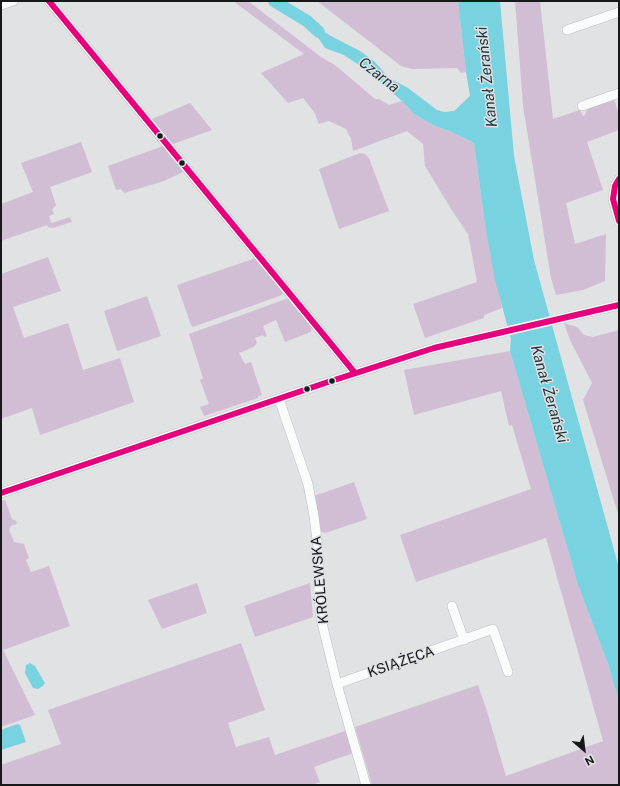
<!DOCTYPE html>
<html>
<head>
<meta charset="utf-8">
<style>
	body { margin:0 }
	#map { position:relative; width:620px; height:786px; overflow:hidden; background:#e0e2e4; font-family:"Public Sans",sans-serif }
	canvas { display:block }
	.frame { position:absolute; inset:0; border:2px solid #17181a; pointer-events:none }
	.north { position:absolute; left:564px; top:730px; width:40px; height:40px; -webkit-text-stroke:3px #dee1e6; paint-order:stroke; rotate:152deg; font-size:11px; font-weight:700; line-height:16px; text-align:center; color:#17181a }
	.north::after { content:''; display:block; margin:auto; width:14px; height:18px; background:#17181a; clip-path:polygon(50% 0,100% 100%,50% 72%,0 100%) }
</style>
</head>
<body>
<div id="map">
<canvas width="620" height="786"></canvas>
<div class="frame"></div>
<div class="north">N</div>
</div>
<script>
const ctx = document.querySelector('canvas').getContext('2d');
ctx.lineJoin = 'round';
function fill(path, color) { ctx.fillStyle = color; ctx.fill(path, 'evenodd'); }
const shape = rows => new Path2D(rows.map(r => 'M' + r).join(''));
function stroke(path, color, width, dash) { ctx.strokeStyle = color; ctx.lineWidth = width; ctx.lineCap = dash ? 'butt' : 'round'; ctx.setLineDash(dash || []); ctx.stroke(path); }
function label(font, color, halo, rows, align = 'center') {
  ctx.font = font + ' "Public Sans",sans-serif'; ctx.lineWidth = 3; ctx.setLineDash([]); ctx.textBaseline = 'middle'; ctx.strokeStyle = halo; ctx.fillStyle = color; for (const [text, x, y, turn = 0] of rows) {
    ctx.save(); ctx.translate(x, y); ctx.rotate((+turn || 0) * Math.PI / 180); ctx.textAlign = isNaN(turn) ? turn : align; if (halo) ctx.strokeText(text, 0, 0); ctx.fillText(text, 0, 0); ctx.restore();
  }
}
const green = shape([
	[233,1,248,1,321,57,335,65,375,99,379,99,389,105,402,101,414,114,435,126,452,132,474,143,485,225,502,308,484,315,484,318,425,338,413,304,477,282,468,234,453,212,425,166,423,144,407,131,353,151,351,139,346,129,329,121,319,124,314,112,303,98,288,103,261,73,304,54],
	[317,1,458,1,466,72,461,73,457,68,412,69,401,66],
	[515,1,540,1,553,119,580,110,583,116,585,115,587,109,614,99,619,115,619,130,587,142,603,190,566,203,575,244,606,234,605,281,583,290,556,295,551,278,523,106],
	[190,103,212,130,173,144,152,119],
	[81,142,92,172,50,187,56,205,52,210,54,214,49,216,51,223,70,217,72,222,53,228,48,227,47,225,1,241,1,204,33,192,21,163],
	[163,146,183,171,181,173,164,181,124,193,121,189,116,190,108,166],
	[360,153,365,154,369,158,389,211,339,229,319,169],
	[48,257,61,291,13,307,24,338,68,323,83,370,120,358,134,402,40,435,32,408,1,419,1,274],
	[256,258,283,292,282,295,193,327,191,325,177,285],
	[147,296,161,336,117,351,104,311],
	[286,299,292,300,312,325,311,330,311,332,285,342,276,320,263,326,267,336,264,337,263,335,255,338,257,343,254,347,239,353,245,364,251,362,262,395,258,396,258,398,204,416,200,407,209,404,200,380,203,378,189,334],
	[564,323,577,327,584,335,593,337,619,330,619,517,583,400,592,383,570,340],
	[510,351,578,585,608,664,619,701,619,785,372,785,355,727,478,685,486,708,506,776,603,741,546,538,416,582,400,535,531,489,512,425,509,426,501,391,414,415,404,370],
	[354,482,367,519,325,533,321,532,314,496],
	[5,500,12,519,16,521,17,524,11,526,9,529,14,542,24,544,29,558,26,560,31,572,49,566,70,626,3,650,35,715,1,727,1,501],
	[197,583,207,613,162,629,148,600],
	[310,583,313,617,255,637,244,606],
	[241,643,265,710,228,723,236,747,269,737,275,755,345,731,353,753,314,767,320,782,312,785,1,785,1,765,61,744,48,710]
]);
const water = shape([
	[458,1,500,1,514,156,534,260,619,568,619,701,608,664,578,585,510,351,511,339,495,280,485,225,474,143,452,132,435,126,414,114,402,101,365,69,344,55,325,48,307,21,331,36,360,51,374,61,389,78,408,88,437,110,444,112,454,111,470,96,466,72],
	[30,663,35,666,45,683,43,686,38,689,33,688,25,673,26,665],
	[17,724,20,725,26,742,1,750,1,730]
]);
const river = shape([
	[274,1,307,21,319,32]
]);
const minor = shape([
	[49,1,355,373],
	[1,5,13,1],
	[567,30,619,12],
	[582,106,619,93],
	[619,179,615,186,613,199,619,221],
	[279,399,308,484,314,516,318,548,319,596,321,619,337,684,366,785],
	[1,493,328,382,434,348,619,305],
	[452,606,464,640],
	[337,684,493,629,508,672]
]);
const bus1 = shape([
	[49,1,355,373],
	[619,179,615,186,613,199,619,221],
	[1,493,328,382,434,348,619,305]
]);
const markers = [
	[160,136,3.5,"#17181a"],
	[182,163,3.5,"#17181a"],
	[332,381,3.5,"#17181a"],
	[307,389,3.5,"#17181a"]
];
const streetNames = [
	["KRÓLEWSKA",320,580,-95],
	["KSIĄŻĘCA",401,662,-19]
];
const waterNames = [
	["Czarna",379,75,38],
	["Kanał Żerański",487,77,-96],
	["Kanał Żerański",549,394,74]
];
fill(green, '#d1bed5');
fill(water, '#79d2df');
stroke(river, '#79d2df', 12);
stroke(minor, '#bdbfc0', 10);
stroke(minor, '#fafbfb', 9);
stroke(bus1, '#e5007d', 6);
for (const [x, y, r, color] of markers) { const dot = new Path2D(); dot.arc(x, y, r, 0, 2 * Math.PI); ctx.fillStyle = color; ctx.fill(dot); stroke(dot, '#dee1e6', 1.5); }
label('14px', '#17181a', '#dee1e6', streetNames);
label('italic 15px', '#1e3437', '#dee1e6', waterNames);
</script>
</body>
</html>
